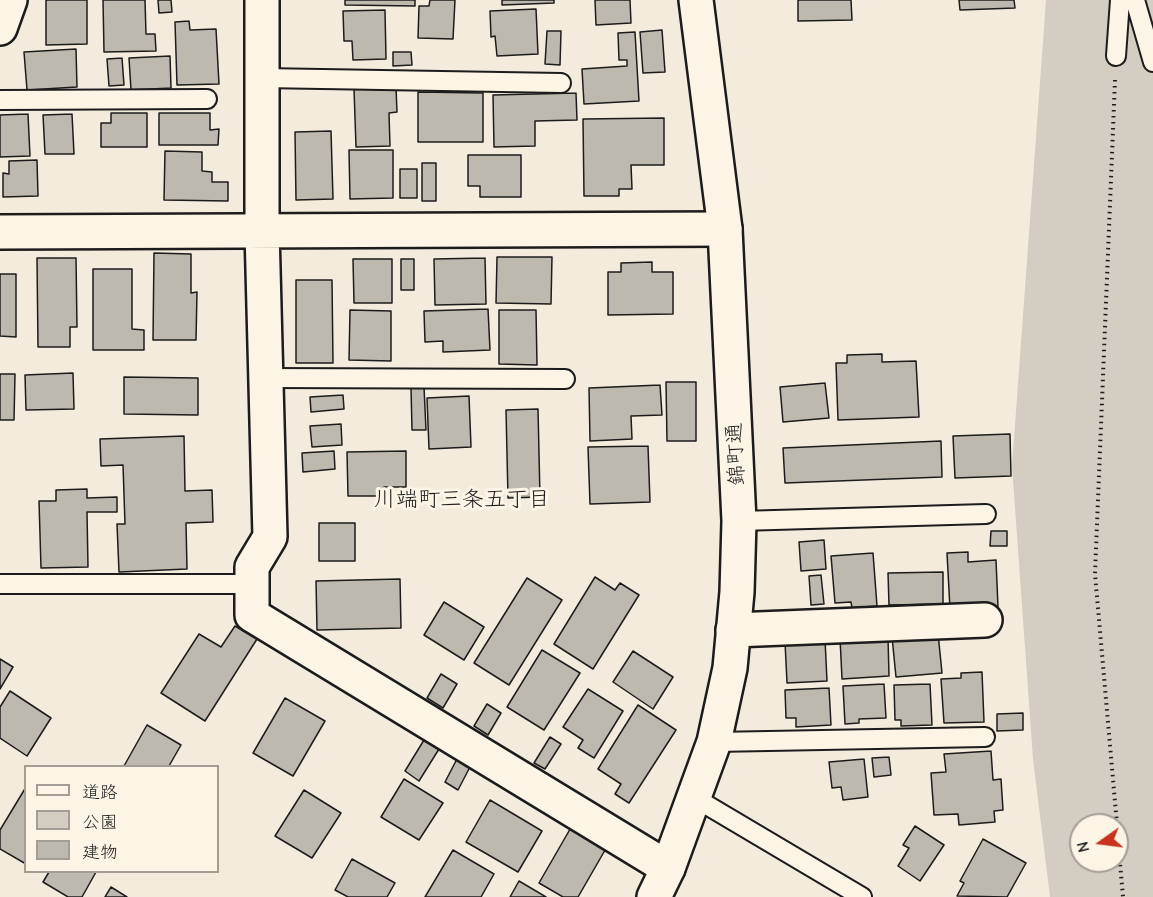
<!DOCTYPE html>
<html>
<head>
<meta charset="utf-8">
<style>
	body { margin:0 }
	#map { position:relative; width:1153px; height:897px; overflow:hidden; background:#f3ecdd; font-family:"Comic Neue","Klee One",sans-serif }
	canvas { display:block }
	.legend { position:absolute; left:24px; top:765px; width:195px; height:108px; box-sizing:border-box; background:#fcf5e5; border:2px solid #a29e95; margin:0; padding:8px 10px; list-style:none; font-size:18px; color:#1c1c1c }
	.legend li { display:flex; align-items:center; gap:12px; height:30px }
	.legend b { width:30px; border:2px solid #a29e95 }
	.north { position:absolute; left:1069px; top:813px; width:60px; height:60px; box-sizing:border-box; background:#fcf5e5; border:2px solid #a29e95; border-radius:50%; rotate:256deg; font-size:16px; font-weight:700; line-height:24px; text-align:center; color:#1c1c1c }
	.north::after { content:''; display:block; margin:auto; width:21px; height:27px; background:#c8321e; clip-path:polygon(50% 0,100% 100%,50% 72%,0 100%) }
</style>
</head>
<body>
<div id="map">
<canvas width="1153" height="897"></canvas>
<ul class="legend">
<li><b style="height:8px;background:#fcf5e5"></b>道路</li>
<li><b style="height:16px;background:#d3cec1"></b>公園</li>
<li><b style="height:16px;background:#beb9ae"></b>建物</li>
</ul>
<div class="north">N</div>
</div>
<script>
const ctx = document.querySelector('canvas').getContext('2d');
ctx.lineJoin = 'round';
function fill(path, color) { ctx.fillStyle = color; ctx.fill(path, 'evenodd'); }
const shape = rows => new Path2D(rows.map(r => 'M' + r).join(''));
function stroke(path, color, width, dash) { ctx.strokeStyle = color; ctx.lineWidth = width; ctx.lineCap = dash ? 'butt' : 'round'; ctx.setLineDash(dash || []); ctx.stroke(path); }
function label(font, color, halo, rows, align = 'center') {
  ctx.font = font + ' "Comic Neue","Klee One",sans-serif'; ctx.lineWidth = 6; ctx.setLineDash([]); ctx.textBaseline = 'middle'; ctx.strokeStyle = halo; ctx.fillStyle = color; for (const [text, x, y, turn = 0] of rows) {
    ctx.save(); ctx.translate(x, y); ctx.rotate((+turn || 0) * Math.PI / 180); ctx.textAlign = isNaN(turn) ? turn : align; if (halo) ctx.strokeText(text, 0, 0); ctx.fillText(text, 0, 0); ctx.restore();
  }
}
const green = shape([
	[1046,0,1153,0,1153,897,1050,897,1033,759,1012,466],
	[1081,825,1117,825,1117,861,1081,861]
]);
const building = shape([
	[46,0,87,0,87,44,46,45,46,0],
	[103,0,145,0,146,34,155,34,156,51,104,52,103,0],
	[158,0,171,0,172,12,159,13,158,0],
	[345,0,415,0,415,6,345,5,345,0],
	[430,0,455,0,453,39,418,38,419,6,429,6,430,0],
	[502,0,554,0,554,3,502,5,502,0],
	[595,0,630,0,631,23,596,25,595,0],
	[798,0,851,0,852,20,798,21,798,0],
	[959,0,1014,0,1015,8,960,10,959,0],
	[536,9,538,54,497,56,495,36,491,37,490,11,536,9],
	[385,10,386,59,353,60,352,41,344,41,343,11,385,10],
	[189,21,190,30,216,29,219,84,177,85,175,22,189,21],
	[662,30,665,72,643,73,640,32,662,30],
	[547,31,561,31,560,65,545,64,547,31],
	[635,32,639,101,584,104,582,69,627,66,627,60,619,60,618,33,635,32],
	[76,49,77,87,27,90,24,52,76,49],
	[393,52,411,52,412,65,393,66,393,52],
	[170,56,171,88,131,90,129,58,170,56],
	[122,58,124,85,109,86,107,59,122,58],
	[396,87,397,112,389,113,390,146,356,147,354,89,396,87],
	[418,92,483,93,483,142,418,142,418,92],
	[576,93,577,120,535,121,535,146,494,147,493,95,576,93],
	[111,113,147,113,147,147,101,147,101,123,111,123,111,113],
	[159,113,210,113,210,130,219,129,218,145,159,145,159,113],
	[28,114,30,156,0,157,0,115,28,114],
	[72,114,74,154,45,154,43,115,72,114],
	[664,118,664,165,631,165,632,189,619,189,619,196,584,196,583,119,664,118],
	[331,131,333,199,296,200,295,132,331,131],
	[349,150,393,150,393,198,350,199,349,150],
	[165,151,202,152,202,171,212,172,212,182,228,182,228,201,164,200,165,151],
	[468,155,521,155,521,197,480,197,480,186,468,186,468,155],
	[37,160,38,196,3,197,3,173,9,174,9,161,37,160],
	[422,163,436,163,436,201,422,201,422,163],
	[400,169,417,169,417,198,400,198,400,169],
	[154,253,191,254,191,293,197,292,196,340,153,340,154,253],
	[497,257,552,257,551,304,496,303,497,257],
	[37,258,76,258,77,327,70,327,70,347,38,347,37,258],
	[485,258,486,304,435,305,434,259,485,258],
	[353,259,392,259,392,303,354,303,353,259],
	[401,259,414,259,414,290,401,290,401,259],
	[652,262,652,272,673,272,673,314,608,315,608,272,621,272,621,263,652,262],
	[93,269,132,269,132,329,144,330,144,350,93,350,93,269],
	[0,274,16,274,16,337,0,336,0,274],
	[296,280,332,280,333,363,296,363,296,280],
	[488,309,490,350,443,352,443,341,425,342,424,311,488,309],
	[350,310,391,311,391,361,349,360,350,310],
	[499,310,536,310,537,365,499,364,499,310],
	[882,354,882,362,916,361,919,417,838,420,836,363,847,363,847,355,882,354],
	[73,373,74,409,26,410,25,375,73,373],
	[0,374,15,374,14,420,0,420,0,374],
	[124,377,198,378,198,415,124,414,124,377],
	[666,382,696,382,696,441,667,441,666,382],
	[825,383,829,418,783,422,780,387,825,383],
	[660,385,662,415,631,416,632,439,590,441,589,388,660,385],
	[424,387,426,430,412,430,411,388,424,387],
	[343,395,344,409,311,412,310,397,343,395],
	[469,396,471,447,429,449,427,398,469,396],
	[538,409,540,497,508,498,506,410,538,409],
	[341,424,342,445,312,447,310,426,341,424],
	[1010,434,1011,476,955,478,953,436,1010,434],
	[184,436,185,491,212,490,213,522,186,523,187,569,119,572,117,524,125,524,123,465,101,466,100,439,184,436],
	[941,441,942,477,785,483,783,448,941,441],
	[648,446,650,502,590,504,588,447,648,446],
	[334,451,335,469,303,472,302,453,334,451],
	[406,451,406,487,384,487,385,496,348,496,347,452,406,451],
	[87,489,87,498,117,497,117,512,87,512,88,567,41,568,39,501,56,501,56,490,87,489],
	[319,523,355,523,355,561,319,561,319,523],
	[991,531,1007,531,1007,546,990,546,991,531],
	[824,540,826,569,801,571,799,542,824,540],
	[968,552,968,562,996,560,998,607,950,609,947,553,968,552],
	[873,553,877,606,852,608,851,602,835,603,831,556,873,553],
	[943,572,943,604,889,605,888,573,943,572],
	[821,575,824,604,811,605,809,576,821,575],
	[595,577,615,590,620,583,639,595,593,669,554,644,595,577],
	[527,578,562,600,509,685,474,663,527,578],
	[400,579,401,628,317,630,316,581,400,579],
	[444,602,484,627,464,660,424,635,444,602],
	[235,626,257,639,205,721,161,693,199,634,221,647,235,626],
	[938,633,942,673,896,677,892,637,938,633],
	[888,637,889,676,842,679,840,638,888,637],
	[825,639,827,681,787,683,785,642,825,639],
	[542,650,580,673,544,730,507,707,542,650],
	[633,651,673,677,653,709,613,682,633,651],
	[0,659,13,667,0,689,0,659],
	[982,672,984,722,944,723,941,679,961,678,961,673,982,672],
	[441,674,457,684,443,708,427,698,441,674],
	[884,684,886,718,859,719,859,723,845,724,843,686,884,684],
	[930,684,932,725,901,726,901,720,895,720,894,685,930,684],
	[829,688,831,725,796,727,796,718,786,718,785,690,829,688],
	[588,689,623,711,594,758,578,748,583,740,563,727,588,689],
	[10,691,51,718,27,756,0,738,0,707,10,691],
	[285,698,325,721,293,776,253,753,285,698],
	[487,704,501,713,488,735,474,726,487,704],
	[638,705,676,730,629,803,615,794,621,784,598,769,638,705],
	[1023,713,1023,730,997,731,997,714,1023,713],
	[147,725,181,745,169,766,124,766,147,725],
	[550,737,561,744,545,769,534,763,550,737],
	[424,740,439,749,419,781,405,771,424,740],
	[991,751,993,780,1001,779,1003,810,994,811,995,822,959,825,958,814,934,815,931,773,946,772,944,754,991,751],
	[458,757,471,765,458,790,445,782,458,757],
	[889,757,891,775,874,777,872,758,889,757],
	[864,759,868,797,843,800,841,787,832,788,829,762,864,759],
	[404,779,443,803,419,840,381,817,404,779],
	[26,787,26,864,0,849,0,830,26,787],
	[304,790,341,813,312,858,275,836,304,790],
	[490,800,542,831,518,872,466,842,490,800],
	[573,824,608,845,578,897,563,897,539,883,573,824],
	[915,826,944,845,920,881,898,866,909,848,903,845,915,826],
	[983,839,1026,863,1007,897,957,896,964,883,960,881,983,839],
	[453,850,494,874,481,897,425,897,453,850],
	[352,859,395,883,387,897,348,897,335,890,352,859],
	[49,872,96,872,82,897,68,897,43,882,49,872],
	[519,881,546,897,510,897,519,881],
	[111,887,127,897,105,897,111,887]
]);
const path = shape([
	[1115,80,1095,574,1117,825],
	[1117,829,1123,897]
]);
const lane = shape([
	[1135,0,1153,62],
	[1116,56,1120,0],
	[262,78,561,83],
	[0,100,207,99],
	[266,378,565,379],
	[739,521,986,514],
	[0,584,252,584],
	[714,742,985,737],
	[695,798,862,897]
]);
const street = shape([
	[262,0,262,231,270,537,252,567,252,615,668,868],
	[0,28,10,0],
	[0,232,725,229],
	[733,630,985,620]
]);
const secondary = shape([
	[654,897,668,868,714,742,730,668,737,592,739,521,725,229,696,0]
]);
const streetNames = [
	["錦町通",736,454,-93]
];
const neighbourhoodNames = [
	["川端町三条五丁目",462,500]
];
fill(green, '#d3cec1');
fill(building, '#beb9ae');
stroke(building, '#1c1c1c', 1.5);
stroke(lane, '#1c1c1c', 22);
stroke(street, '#1c1c1c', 38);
stroke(secondary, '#1c1c1c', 38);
stroke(path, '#1c1c1c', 4, [1.5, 4.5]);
stroke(lane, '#fcf5e5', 18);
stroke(street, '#fcf5e5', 33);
stroke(secondary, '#fcf5e5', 33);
label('21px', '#1c1c1c', '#fcf5e5', streetNames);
label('22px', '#1c1c1c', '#fcf5e5', neighbourhoodNames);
</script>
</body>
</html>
